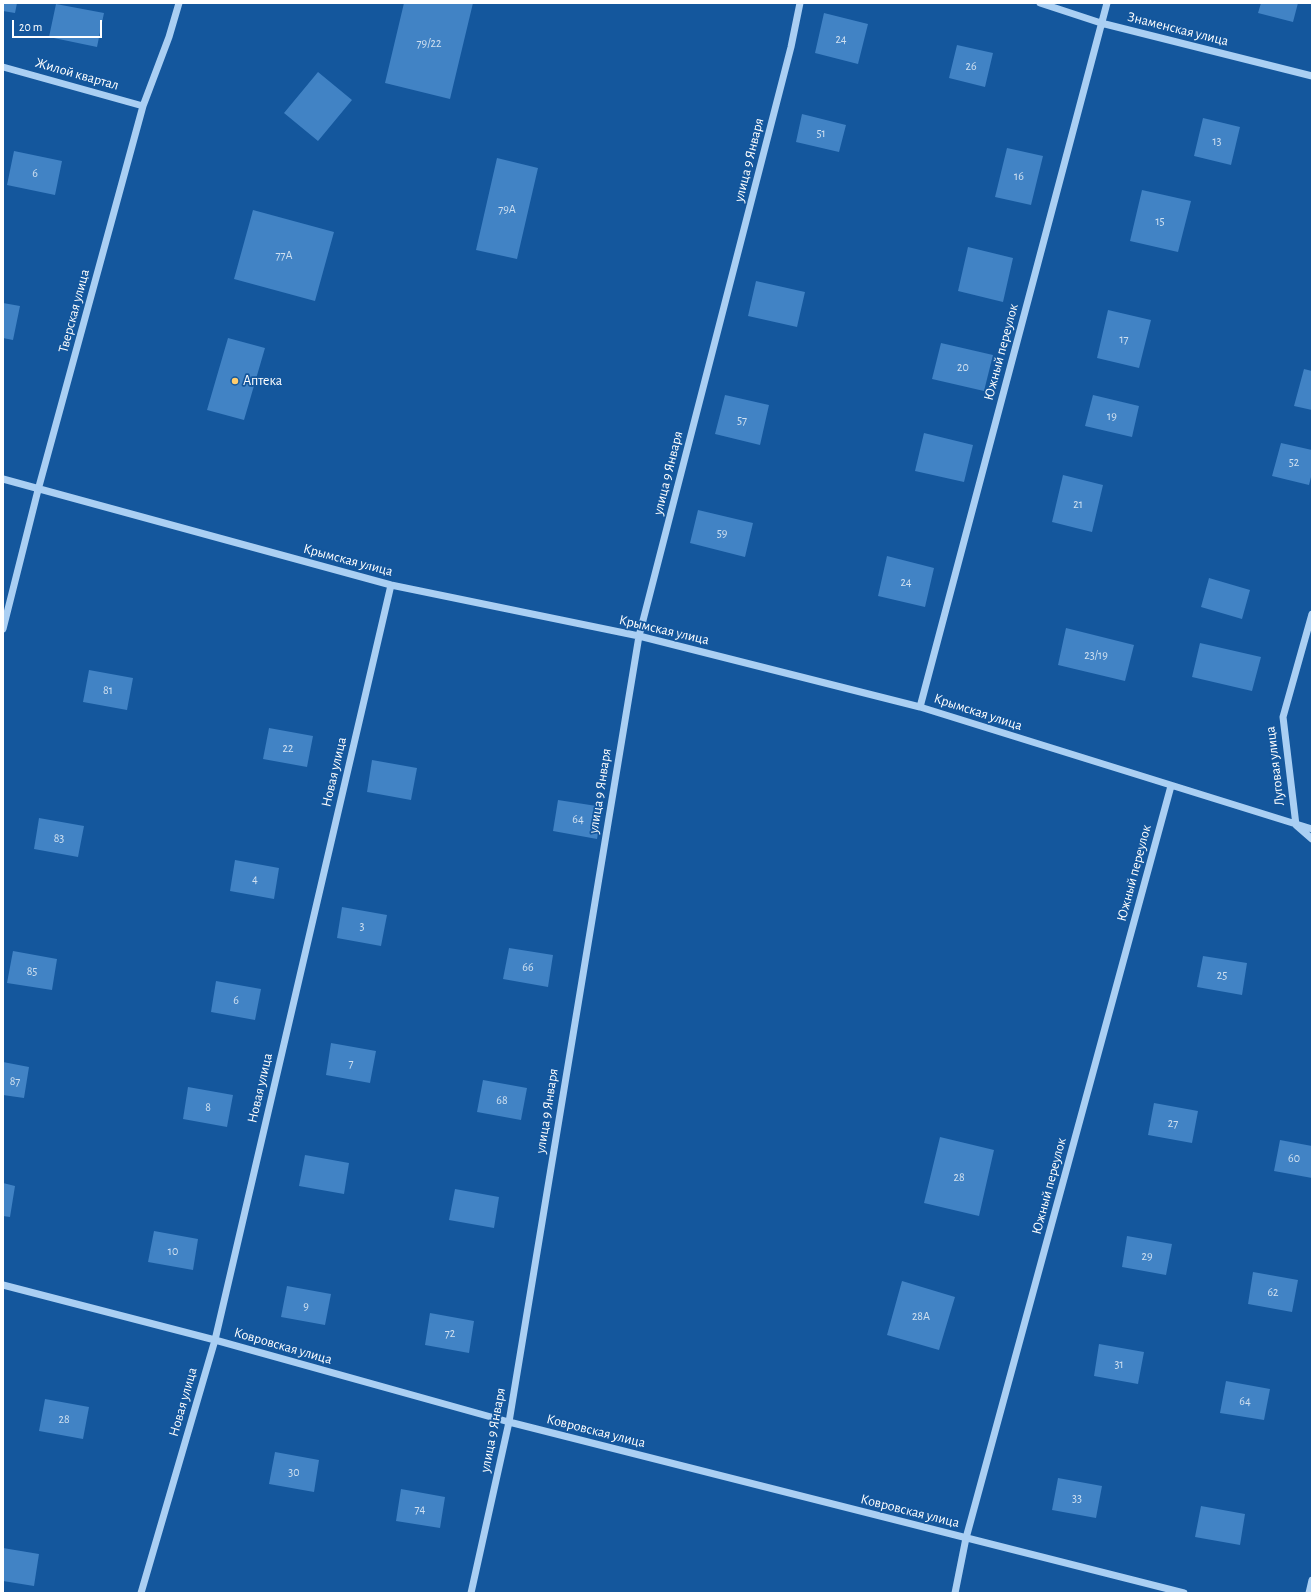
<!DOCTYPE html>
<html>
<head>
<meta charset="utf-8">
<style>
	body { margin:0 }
	#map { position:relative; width:1315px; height:1596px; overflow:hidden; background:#14579d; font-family:"Alegreya Sans",sans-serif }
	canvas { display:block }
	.frame { position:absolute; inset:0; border:4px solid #fff; pointer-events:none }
	.scale { position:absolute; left:12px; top:20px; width:90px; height:18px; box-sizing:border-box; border:2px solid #fff; border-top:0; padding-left:5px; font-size:12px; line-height:14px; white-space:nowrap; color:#fff; -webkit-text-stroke:3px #14579d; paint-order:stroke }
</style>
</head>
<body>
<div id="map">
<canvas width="1315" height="1596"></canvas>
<div class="frame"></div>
<div class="scale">20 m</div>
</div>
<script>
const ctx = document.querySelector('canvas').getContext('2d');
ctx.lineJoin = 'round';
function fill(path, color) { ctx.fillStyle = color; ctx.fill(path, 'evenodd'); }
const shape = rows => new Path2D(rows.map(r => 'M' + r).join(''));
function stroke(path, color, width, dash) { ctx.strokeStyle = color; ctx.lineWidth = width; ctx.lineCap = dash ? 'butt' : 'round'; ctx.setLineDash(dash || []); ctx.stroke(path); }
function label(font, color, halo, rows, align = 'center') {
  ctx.font = font + ' "Alegreya Sans",sans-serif'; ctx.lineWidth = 3.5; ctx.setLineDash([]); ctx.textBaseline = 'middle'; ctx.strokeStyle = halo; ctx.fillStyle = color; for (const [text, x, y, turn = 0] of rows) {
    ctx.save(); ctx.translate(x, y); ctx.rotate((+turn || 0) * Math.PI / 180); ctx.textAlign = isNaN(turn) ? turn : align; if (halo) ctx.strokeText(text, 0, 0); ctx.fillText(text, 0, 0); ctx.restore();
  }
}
const building = shape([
	[3,3,17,3,15,13,3,11],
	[404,3,473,3,450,99,385,83],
	[1261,3,1298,3,1293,22,1258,13],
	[56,4,104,13,97,47,49,37],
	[824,13,868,24,858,64,815,53],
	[957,45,993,53,985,87,949,78],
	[318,72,352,100,318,141,284,113],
	[802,114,846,125,839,152,796,142],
	[1203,118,1240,127,1231,165,1194,156],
	[1007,148,1043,156,1031,205,995,197],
	[14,151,62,161,55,195,7,185],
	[497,158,538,168,517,259,476,250],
	[1142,190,1191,201,1178,252,1130,241],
	[253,210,334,232,315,301,234,279],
	[968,247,1013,258,1003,302,958,291],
	[756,281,805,292,797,327,748,316],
	[3,303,20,306,13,340,3,338],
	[1108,310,1151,320,1139,368,1097,358],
	[228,338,265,348,244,420,207,410],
	[941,343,993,355,984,391,932,379],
	[1304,369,1312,371,1312,410,1294,406],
	[725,395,769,405,760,445,715,434],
	[1093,395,1139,406,1132,437,1085,426],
	[924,433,973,445,964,482,915,471],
	[1281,443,1312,450,1312,473,1309,485,1272,476],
	[1063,475,1103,485,1092,532,1052,522],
	[698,510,753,523,745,557,690,543],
	[887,556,934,568,925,607,878,596],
	[1209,578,1250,590,1242,619,1201,607],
	[1066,628,1134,645,1125,681,1058,665],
	[1200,643,1261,657,1252,691,1192,677],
	[89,670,133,678,127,710,83,702],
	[269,728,313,736,307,767,263,759],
	[372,760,417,768,411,800,367,792],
	[558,800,603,807,597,839,553,831],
	[39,818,84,826,78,857,34,849],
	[235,860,279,868,274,899,230,891],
	[342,907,387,915,381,946,337,938],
	[509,948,553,955,548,987,503,979],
	[13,951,57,959,52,990,7,983],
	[1203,956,1247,963,1242,995,1197,987],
	[216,981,261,989,255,1020,211,1012],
	[331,1043,376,1051,370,1083,326,1075],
	[3,1062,29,1067,24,1098,3,1095],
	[483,1080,527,1088,521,1120,477,1112],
	[188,1087,233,1095,227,1127,183,1119],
	[1154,1103,1198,1111,1192,1143,1148,1135],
	[940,1137,994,1150,979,1216,924,1203],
	[1280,1140,1312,1146,1312,1178,1274,1171],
	[305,1155,349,1163,344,1194,299,1186],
	[3,1183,15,1186,10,1217,3,1216],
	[455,1189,499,1197,494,1228,449,1220],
	[154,1231,198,1239,193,1270,148,1262],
	[1127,1236,1172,1244,1166,1275,1122,1267],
	[1253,1272,1298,1280,1292,1312,1248,1304],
	[902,1281,955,1297,939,1350,887,1335],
	[287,1286,331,1294,325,1325,281,1317],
	[430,1313,474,1321,469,1353,425,1345],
	[1099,1344,1144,1352,1138,1384,1094,1376],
	[1226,1381,1270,1389,1264,1420,1220,1413],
	[45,1399,89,1407,83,1439,39,1431],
	[275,1452,319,1460,314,1492,269,1484],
	[1058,1478,1102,1486,1096,1518,1052,1510],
	[401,1489,445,1497,440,1528,396,1521],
	[1201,1506,1245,1514,1240,1545,1195,1537],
	[3,1548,39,1554,34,1586,3,1581]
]);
const minor = shape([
	[1040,3,1101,23,1312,76],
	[3,67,143,106],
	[3,479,391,585,639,636,920,707,1312,829],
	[1312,614,1283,717,1296,825,1312,839],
	[3,629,38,490,143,106,169,37,179,3],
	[920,707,1107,3],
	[3,1285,215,1340,509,1422,1184,1593],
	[141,1593,215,1340,391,585],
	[471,1593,509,1422,639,636,791,47,800,3],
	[955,1593,966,1538,1171,786],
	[1309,1593,1312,1580]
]);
const markers = [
	[235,381,4,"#ffcd6d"]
];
const numberNames = [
	["24",841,39],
	["79/22",429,43],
	["26",971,66],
	["51",821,133],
	["13",1217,141],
	["6",35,173],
	["16",1019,176],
	["79А",507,209],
	["15",1160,221],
	["77А",284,255],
	["17",1124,339],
	["20",963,367],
	["19",1112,416],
	["57",742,420],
	["52",1294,462],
	["21",1078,504],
	["59",722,533],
	["24",906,582],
	["23/19",1096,655],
	["81",108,690],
	["22",288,748],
	["64",578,819],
	["83",59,838],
	["4",255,879],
	["3",362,926],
	["66",528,967],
	["85",32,971],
	["25",1222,975],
	["6",236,1000],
	["7",351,1063],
	["87",15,1081],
	["68",502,1100],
	["8",208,1107],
	["27",1173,1123],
	["60",1294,1158],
	["28",959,1177],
	["10",173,1251],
	["29",1147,1256],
	["62",1273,1292],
	["9",306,1306],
	["28А",921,1316],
	["72",450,1333],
	["31",1119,1364],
	["64",1245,1401],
	["28",64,1419],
	["30",294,1472],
	["33",1077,1498],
	["74",420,1509]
];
const streetNames = [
	["Знаменская улица",1178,29,14],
	["Жилой квартал",77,74,16],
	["улица 9 Января",749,160,-76],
	["Тверская улица",74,311,-75],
	["Южный переулок",1001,352,-75],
	["улица 9 Января",668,473,-76],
	["Крымская улица",348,560,15],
	["Крымская улица",664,630,13],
	["Крымская улица",978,712,18],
	["Луговая улица",1275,766,-97],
	["Новая улица",334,772,-77],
	["улица 9 Января",600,791,-81],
	["Южный переулок",1134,873,-75],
	["Новая улица",260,1088,-77],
	["улица 9 Января",547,1111,-81],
	["Южный переулок",1049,1186,-75],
	["Ковровская улица",283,1346,16],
	["Новая улица",183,1402,-74],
	["улица 9 Января",493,1430,-79],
	["Ковровская улица",596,1431,14],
	["Ковровская улица",910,1511,14]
];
const poiNames = [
	["Аптека",243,381]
];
fill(building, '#4183c5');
stroke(minor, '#aacff3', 7);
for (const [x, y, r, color] of markers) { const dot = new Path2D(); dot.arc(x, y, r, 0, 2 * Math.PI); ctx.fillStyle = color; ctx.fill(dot); stroke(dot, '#14579d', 1.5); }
label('12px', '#d0e0f0', null, numberNames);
label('14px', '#fff', '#14579d', streetNames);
label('14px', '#fff', '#14579d', poiNames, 'left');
</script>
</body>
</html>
